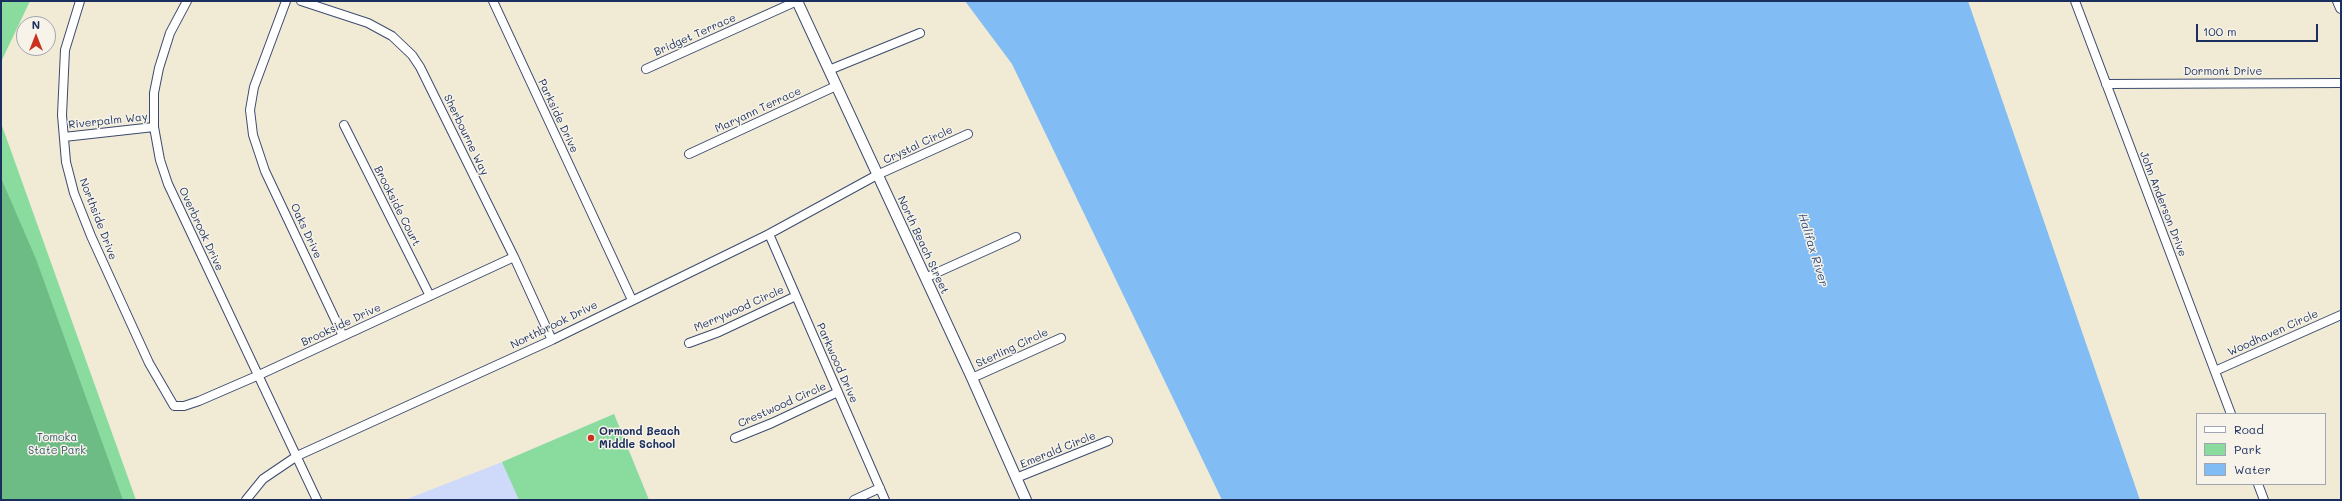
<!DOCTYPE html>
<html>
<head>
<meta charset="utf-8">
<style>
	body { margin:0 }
	#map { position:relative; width:2342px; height:501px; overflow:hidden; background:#f1ead4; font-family:Mali,sans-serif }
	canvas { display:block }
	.frame { position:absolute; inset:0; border:2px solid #1b2f5e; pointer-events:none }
	.legend { position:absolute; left:2196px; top:413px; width:130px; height:72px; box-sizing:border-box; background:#f7f3e8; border:1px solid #9fa5b1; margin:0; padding:5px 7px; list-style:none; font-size:12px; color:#1b2f5e }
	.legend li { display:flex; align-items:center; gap:8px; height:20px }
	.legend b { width:20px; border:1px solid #9fa5b1 }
	.north { position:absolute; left:16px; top:16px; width:40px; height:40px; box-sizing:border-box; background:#f7f3e8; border:1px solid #9fa5b1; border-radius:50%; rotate:0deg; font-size:11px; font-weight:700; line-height:16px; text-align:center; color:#1b2f5e }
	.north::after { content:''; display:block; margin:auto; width:14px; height:18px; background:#c8321e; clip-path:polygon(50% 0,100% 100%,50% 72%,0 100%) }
	.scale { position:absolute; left:2196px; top:24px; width:122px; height:18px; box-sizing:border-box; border:2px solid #1b2f5e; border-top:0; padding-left:5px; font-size:12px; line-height:14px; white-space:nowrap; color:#1b2f5e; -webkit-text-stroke:3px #f7f3e8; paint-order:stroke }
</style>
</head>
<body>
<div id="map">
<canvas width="2342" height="501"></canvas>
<div class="frame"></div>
<ul class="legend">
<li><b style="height:5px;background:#fff"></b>Road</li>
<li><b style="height:11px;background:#89dc9e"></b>Park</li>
<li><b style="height:11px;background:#81bdf4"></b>Water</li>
</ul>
<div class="north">N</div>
<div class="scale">100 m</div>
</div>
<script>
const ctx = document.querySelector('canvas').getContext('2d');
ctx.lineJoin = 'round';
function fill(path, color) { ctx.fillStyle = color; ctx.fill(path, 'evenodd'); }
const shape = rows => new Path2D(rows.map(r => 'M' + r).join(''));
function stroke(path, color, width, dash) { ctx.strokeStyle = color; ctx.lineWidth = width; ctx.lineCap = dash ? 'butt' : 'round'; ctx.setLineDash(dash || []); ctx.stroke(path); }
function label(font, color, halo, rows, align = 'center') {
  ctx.font = font + ' Mali,sans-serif'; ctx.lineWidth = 3; ctx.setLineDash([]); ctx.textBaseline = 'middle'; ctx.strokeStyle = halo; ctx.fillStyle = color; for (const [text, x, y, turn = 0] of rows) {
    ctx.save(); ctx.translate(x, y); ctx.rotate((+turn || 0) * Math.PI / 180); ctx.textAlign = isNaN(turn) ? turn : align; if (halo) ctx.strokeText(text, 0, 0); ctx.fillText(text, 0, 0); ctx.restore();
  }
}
const built = shape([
	[614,414,649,500,407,499,502,462]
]);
const green = shape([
	[1,1,30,1,1,62],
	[1,123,136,500,1,500],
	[614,414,649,500,519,500,502,462]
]);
const forest = shape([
	[1,178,36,259,123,500,1,500]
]);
const water = shape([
	[965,1,1968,1,2140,500,1222,500,1012,64]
]);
const minor = shape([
	[80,1,65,50,62,115,66,162,74,193,91,236,149,363,174,406,184,406,199,401,259,375,514,257],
	[187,1,170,33,159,68,154,93,154,127,160,160,168,184,317,500],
	[286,1,254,87,250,110,253,135,265,171,343,336],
	[301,1,368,23,392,36,412,55,420,67,514,257,552,340],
	[493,1,632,300],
	[2075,1,2231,414],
	[646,69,797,1],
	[829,70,920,33],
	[2106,84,2341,83],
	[344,125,430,296],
	[64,137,154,127],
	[689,154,836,86],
	[769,234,885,500],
	[925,278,1016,237],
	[689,343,719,332,796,296],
	[2215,371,2341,315],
	[972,378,1061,338],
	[735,438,772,423,838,392],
	[1016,478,1108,441],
	[2258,484,2264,500],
	[246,500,263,479,297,456,552,340,769,234,877,175,968,134],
	[854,500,880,488]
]);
const tertiary = shape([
	[797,1,972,378,1026,500],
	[2338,1,2341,8]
]);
const markers = [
	[591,438,4,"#c8321e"]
];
const streetNames = [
	["Bridget Terrace",695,35,-24],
	["Dormont Drive",2223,72],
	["Maryann Terrace",758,110,-25],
	["Parkside Drive",558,116,65],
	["Riverpalm Way",108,121,-6],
	["Sherbourne Way",466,135,64],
	["Crystal Circle",918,145,-25],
	["John Anderson Drive",2163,204,69],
	["Brookside Court",397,206,63],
	["Northside Drive",98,219,69],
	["Overbrook Drive",201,229,65],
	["Oaks Drive",306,231,65],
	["North Beach Street",923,245,65],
	["Merrywood Circle",739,309,-24],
	["Brookside Drive",341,325,-25],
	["Northbrook Drive",554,325,-26],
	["Woodhaven Circle",2273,333,-24],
	["Sterling Circle",1012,348,-25],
	["Parkwood Drive",837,363,66],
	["Crestwood Circle",782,405,-24],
	["Emerald Circle",1058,450,-22]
];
const poiNames = [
	["Ormond Beach",599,432],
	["Middle School",599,445]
];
const parkNames = [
	["Tomoka",57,438],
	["State Park",57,451]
];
const waterNames = [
	["Halifax River",1813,250,73]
];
fill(built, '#cfdafa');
fill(green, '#89dc9e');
fill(forest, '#6ebc85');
fill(water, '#81bdf4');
stroke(minor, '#3b4b70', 10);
stroke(tertiary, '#3b4b70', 12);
stroke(minor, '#fff', 8);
stroke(tertiary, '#fff', 10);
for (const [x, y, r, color] of markers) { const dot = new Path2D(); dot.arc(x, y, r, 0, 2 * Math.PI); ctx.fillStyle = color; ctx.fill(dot); stroke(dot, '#f7f3e8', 1.5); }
label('11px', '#1b2f5e', '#f7f3e8', streetNames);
label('bold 11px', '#1b2f5e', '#f7f3e8', poiNames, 'left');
label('11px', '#365a6e', '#f7f3e8', parkNames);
label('italic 12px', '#345284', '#f7f3e8', waterNames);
</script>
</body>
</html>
